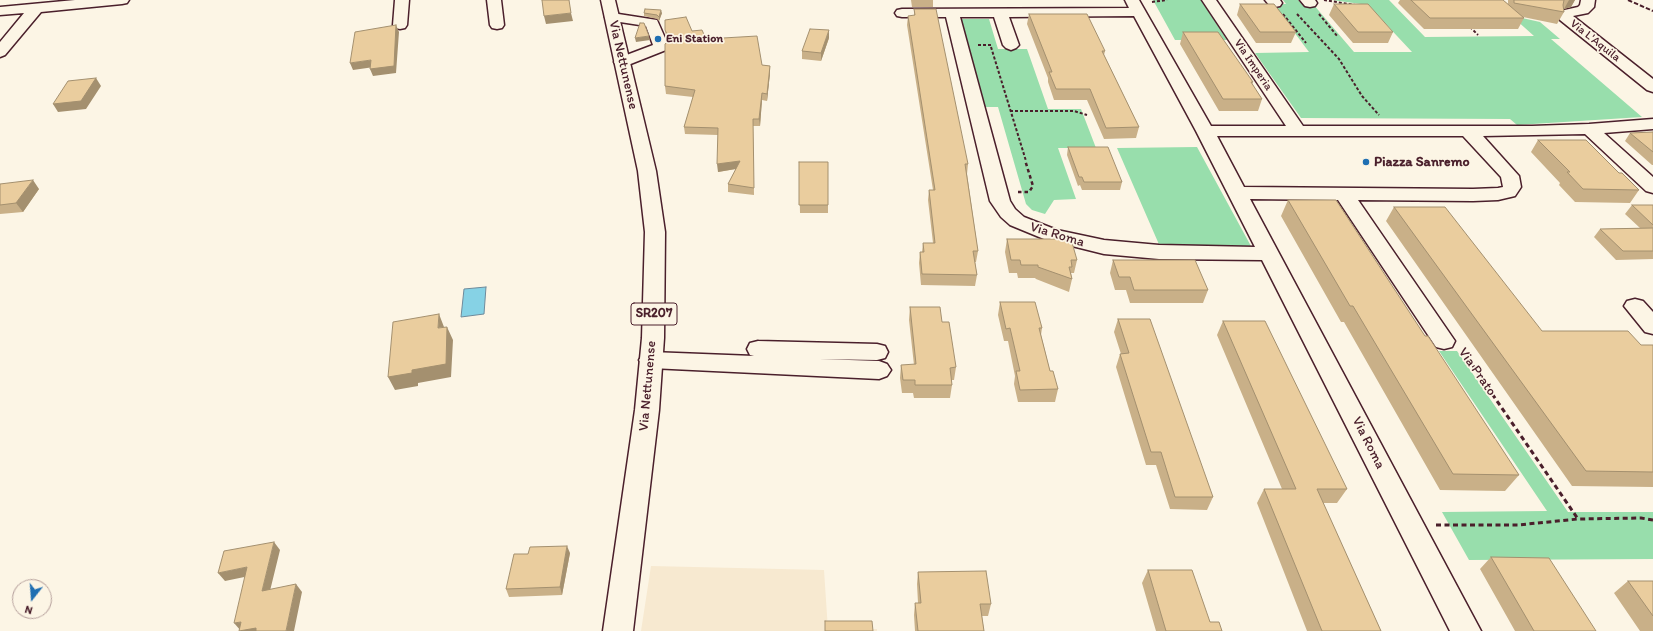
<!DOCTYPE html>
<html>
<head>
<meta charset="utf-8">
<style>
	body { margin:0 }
	#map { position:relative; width:1653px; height:631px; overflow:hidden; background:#fcf5e5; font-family:Itim,sans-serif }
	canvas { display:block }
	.north { position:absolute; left:12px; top:579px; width:40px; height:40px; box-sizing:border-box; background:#fcf5e5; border:1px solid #b59f9b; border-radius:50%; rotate:197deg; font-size:11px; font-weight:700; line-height:16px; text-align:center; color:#4a1f2b }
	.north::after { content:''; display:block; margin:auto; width:14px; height:18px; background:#1f6fb2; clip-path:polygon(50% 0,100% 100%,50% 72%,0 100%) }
</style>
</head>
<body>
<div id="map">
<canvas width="1653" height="631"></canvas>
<div class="north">N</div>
</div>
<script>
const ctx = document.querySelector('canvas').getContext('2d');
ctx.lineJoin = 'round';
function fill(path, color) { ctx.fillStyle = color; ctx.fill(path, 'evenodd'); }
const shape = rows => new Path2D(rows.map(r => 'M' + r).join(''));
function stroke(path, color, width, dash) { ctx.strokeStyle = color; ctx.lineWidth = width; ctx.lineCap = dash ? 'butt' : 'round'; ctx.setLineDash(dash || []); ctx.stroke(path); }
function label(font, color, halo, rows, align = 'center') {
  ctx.font = font + ' Itim,sans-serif'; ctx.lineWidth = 3.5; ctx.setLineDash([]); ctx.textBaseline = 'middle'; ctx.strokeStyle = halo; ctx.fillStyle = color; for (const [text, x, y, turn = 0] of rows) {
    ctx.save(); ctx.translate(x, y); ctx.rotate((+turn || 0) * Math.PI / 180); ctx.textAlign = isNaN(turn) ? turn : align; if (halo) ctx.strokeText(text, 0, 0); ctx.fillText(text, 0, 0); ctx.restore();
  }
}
const built = shape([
	[651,566,824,570,828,630,877,629,877,631,641,631]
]);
const green = shape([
	[1153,0,1201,0,1227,40,1175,40],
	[1283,0,1298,0,1302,4,1313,4,1354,52,1412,52,1368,5,1332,0,1389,0,1425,37,1534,36,1496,2,1522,18,1540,22,1560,39,1551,39,1642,117,1517,125,1510,119,1301,118,1255,53,1309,52,1273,4,1286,4],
	[960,19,989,19,998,49,1027,49,1048,109,1081,109,1096,148,1058,148,1076,199,1054,200,1045,214,1032,210,1026,204,998,107,983,107],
	[1197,147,1252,248,1161,249,1117,148],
	[1439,351,1457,351,1568,512,1653,512,1653,559,1469,560,1442,512,1547,511]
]);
const water = shape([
	[486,287,484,314,461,317,464,289,486,287]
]);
const pathFar2 = shape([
	[1324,0,1355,5],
	[1152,2,1167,0],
	[1283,14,1306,43],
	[1297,14,1339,59,1362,96,1379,115],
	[1319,14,1338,37],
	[1470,27,1478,35],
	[978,45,993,45],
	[991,47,1026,161],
	[1010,111,1074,111,1087,115]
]);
const pathFar1 = shape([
	[1018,192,1029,192,1033,186,1025,160],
	[1462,350,1474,367]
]);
const path = shape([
	[1473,366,1578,519],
	[1436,525,1518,525,1578,519,1641,518,1653,520]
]);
const minor = shape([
	[75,0,129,0,127,3,122,4,41,12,5,55,0,57,0,42,24,13,0,15,0,7,75,0],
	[395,0,409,0,407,25,405,28,400,29,395,28,393,25,395,0],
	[487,0,501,0,504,25,502,28,497,29,492,28,490,25,487,0],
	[1125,0,1139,0,1211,126,1286,126,1202,0,1216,0,1303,126,1532,126,1589,124,1653,119,1653,129,1604,133,1653,177,1653,193,1646,191,1585,134,1483,136,1519,176,1521,187,1515,196,1498,200,1473,201,1358,200,1455,341,1452,347,1444,349,1436,347,1338,200,1250,199,1481,631,1450,631,1262,260,1159,259,1104,254,1044,239,1010,225,1001,217,990,201,946,17,902,17,897,16,895,13,897,10,902,9,1129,8,1125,0],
	[1134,16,1196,131,1255,247,1159,245,1104,240,1057,230,1024,217,1015,209,1010,201,960,17,994,17,1003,45,1006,48,1011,50,1016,48,1019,45,1009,17,1134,16],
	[1217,136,1463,136,1501,177,1503,187,1498,188,1473,189,1244,187,1217,136],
	[1265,0,1280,0,1282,3,1280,6,1275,7,1270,6,1265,0],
	[1300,0,1315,0,1317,3,1315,6,1310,7,1305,6,1300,0],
	[1581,0,1595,0,1594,7,1588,13,1573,16,1653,79,1653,92,1647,90,1560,20,1558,17,1560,11,1578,7,1580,5,1581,0],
	[612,13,657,20,669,47,666,50,628,65,622,67,616,65,614,62,616,59,653,45,646,26,607,20,605,17,607,14,612,13],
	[1635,299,1643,301,1653,312,1653,334,1645,332,1624,306,1627,301,1635,299],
	[758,341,877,344,885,346,888,352,885,358,877,360,819,359,879,361,887,364,891,370,887,376,879,379,651,368,643,366,639,360,643,354,651,352,754,356,750,355,747,349,750,343,758,341]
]);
const major = shape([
	[601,0,615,0,656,171,665,232,664,338,659,410,633,631,603,631,635,410,642,338,645,232,638,171,601,0]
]);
const rail = shape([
	[1628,0,1653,11]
]);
const wall = shape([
	[911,0,933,0,933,7,912,7],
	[1400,0,1503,0,1508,4,1508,0,1575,0,1571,7,1564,9,1564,12,1557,24,1523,17,1524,18,1518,29,1424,29,1398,3],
	[1240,4,1296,32,1291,43,1256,43,1237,15],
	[1334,4,1393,32,1388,43,1353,43,1329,15],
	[914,9,968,164,967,174,978,251,976,262,975,262,977,275,975,286,921,285,919,263,920,252,922,252,923,243,933,243,928,200,929,190,933,190,907,25,908,16,914,16],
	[644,13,662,13,659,21,657,19,644,16],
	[1029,14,1105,51,1104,55,1139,127,1136,138,1104,139,1087,100,1054,100,1048,82,1048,78,1027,24],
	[665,30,692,31,706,39,762,65,770,66,770,73,767,101,762,100,760,126,753,126,754,195,728,192,728,184,736,169,718,172,718,135,685,134,684,127,693,97,666,94,665,86,668,42,666,37],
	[1183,32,1253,82,1252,84,1262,99,1258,111,1219,111,1180,44],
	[829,38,821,61,802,59,802,51],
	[1653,132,1653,165,1652,165,1625,141,1630,133],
	[1538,140,1619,173,1639,190,1630,203,1575,202,1559,185,1560,183,1531,152],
	[1068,147,1122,182,1120,190,1082,190,1080,185,1078,186,1067,155],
	[799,162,828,162,828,213,800,213],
	[0,184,39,189,23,212,0,214],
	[1288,200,1425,336,1519,475,1505,491,1440,490,1344,322,1341,322,1281,216],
	[1632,205,1653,205,1653,259,1616,260,1594,237,1600,229,1640,228,1625,214],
	[1394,207,1542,331,1641,345,1653,345,1653,487,1572,486,1386,221],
	[1007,239,1077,260,1074,273,1071,273,1072,279,1069,292,1036,279,1035,278,1018,278,1017,273,1009,273,1005,252],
	[1113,260,1208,290,1203,303,1130,303,1126,290,1115,290,1110,273],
	[1000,302,1042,328,1041,335,1050,371,1058,389,1055,402,1018,402,1014,384,1015,376,1008,341,1004,341,998,315],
	[910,307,942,322,956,367,954,380,951,380,952,385,950,398,914,398,913,393,902,393,900,378,901,365,914,365,909,320],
	[1118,319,1213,497,1207,510,1170,509,1156,465,1146,465,1116,367,1120,354,1121,354,1114,332],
	[1223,321,1347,489,1337,503,1323,503,1381,631,1307,631,1257,503,1264,489,1282,489,1217,335],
	[570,553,562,595,509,597,506,589],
	[1491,557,1596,631,1515,631,1480,569],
	[1148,570,1210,622,1222,631,1156,631,1142,583],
	[918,572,991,604,988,616,982,616,984,631,915,631,914,615,915,603,918,603,917,584],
	[1628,581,1653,581,1653,631,1640,631,1614,593]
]);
const shadedWall = shape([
	[1569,0,1575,0,1571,7,1564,9],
	[661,10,662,13,659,21,659,17],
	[571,13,573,21,546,24,544,16],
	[396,25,399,32,396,73,373,76,370,69],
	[829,30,829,38,821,61,821,53],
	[649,36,650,40,636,42,635,38],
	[371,60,374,67,353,70,350,63],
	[770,66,770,73,767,101,767,94],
	[96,78,101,86,86,109,58,112,53,104],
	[762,93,762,100,760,126,759,119],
	[740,161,741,168,718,172,717,164],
	[33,180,39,189,23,212,16,203],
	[439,314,444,327,438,328],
	[447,327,453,340,451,377,418,383,418,386,395,390,388,377],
	[274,542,280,550,268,599,262,591],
	[567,546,570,553,562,595,560,587],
	[247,567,254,575,225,581,218,573],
	[296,584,302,592,294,631,286,631],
	[241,622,256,628,259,631,240,631,241,631,234,623]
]);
const building = shape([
	[542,0,569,0,571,13,544,16,542,0],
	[1411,0,1503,0,1524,18,1430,18,1411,0],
	[1514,0,1564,0,1563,5,1564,12,1514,3,1514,0],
	[1240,4,1274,4,1296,32,1260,32,1240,4],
	[1334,4,1368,4,1393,32,1358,32,1334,4],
	[645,9,661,10,659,17,657,15,644,13,645,9],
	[914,9,936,9,968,164,965,164,978,251,973,251,977,275,922,274,920,252,924,252,923,243,935,243,929,190,935,190,908,16,915,15,914,9],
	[1029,14,1087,14,1105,51,1102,51,1139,127,1106,128,1090,89,1056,89,1049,72,1052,72,1029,14],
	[686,17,692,31,702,30,706,39,757,36,762,65,770,66,767,94,762,93,759,119,753,119,754,188,728,184,740,161,717,164,718,128,684,127,695,90,665,86,665,44,670,40,665,30,665,20,686,17],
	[640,23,644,23,649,36,635,38,640,23],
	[396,25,394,66,370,69,371,60,350,63,355,32,396,25],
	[810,29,829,30,821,53,802,51,810,29],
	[1183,32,1218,32,1253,82,1251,82,1262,99,1223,99,1183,32],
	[96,78,81,101,53,104,68,81,96,78],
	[1653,132,1653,152,1630,133,1653,132],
	[1538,140,1586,140,1619,173,1622,173,1639,190,1583,189,1567,172,1570,172,1538,140],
	[1068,147,1108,147,1122,182,1084,182,1082,177,1079,177,1068,147],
	[799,162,828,162,828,205,799,205,799,162],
	[33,180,16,203,0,205,0,184,33,180],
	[1288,200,1336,200,1425,336,1428,336,1519,475,1453,474,1353,306,1350,306,1288,200],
	[1632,205,1653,205,1653,225,1632,205],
	[1394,207,1445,207,1542,331,1628,331,1641,345,1653,345,1653,472,1586,471,1394,207],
	[1653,228,1653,251,1623,251,1600,229,1653,228],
	[1007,239,1071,239,1077,260,1071,260,1072,267,1069,267,1072,279,1038,267,1038,265,1021,265,1020,260,1011,260,1007,239],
	[1113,260,1195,260,1208,290,1134,290,1130,277,1119,277,1113,260],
	[1000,302,1035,302,1042,328,1039,328,1050,371,1053,371,1058,389,1020,390,1016,371,1020,371,1010,328,1006,329,1000,302],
	[910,307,940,307,942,322,949,322,956,367,950,368,952,385,915,385,915,380,903,380,901,365,916,364,910,307],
	[439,314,438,328,447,327,446,364,412,370,412,373,388,377,393,322,439,314],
	[1118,319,1150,319,1213,497,1175,497,1161,452,1151,452,1120,354,1129,353,1118,319],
	[1223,321,1265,321,1347,489,1317,489,1381,631,1322,631,1264,489,1296,489,1223,321],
	[274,542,262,591,296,584,286,631,256,631,256,628,239,631,241,622,234,623,247,567,218,573,224,551,274,542],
	[567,546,560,587,506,589,514,554,528,554,530,547,567,546],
	[1491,557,1549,558,1596,631,1534,631,1491,557],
	[1148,570,1192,570,1210,622,1219,622,1222,631,1166,631,1148,570],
	[986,571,991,604,980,604,984,631,918,631,915,603,921,603,918,572,986,571],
	[1628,581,1653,581,1653,616,1628,581],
	[825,621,872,621,873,631,825,631,825,621]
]);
const markers = [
	[658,39,4,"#1f6fb2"],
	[1366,162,4,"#1f6fb2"]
];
const farPoinames = [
	["Eni Station",666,39]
];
const farStreetnames = [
	["Via L'Aquila",1595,41,38],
	["Via Imperia",1253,65,56]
];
const shields = [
	[654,314,46]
];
const shieldNames = [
	["SR207",654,314]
];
const streetNames = [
	["Via Nettunense",623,65,77],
	["Via Roma",1057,235,17],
	["Via Prato",1477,372,55],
	["Via Nettunense",648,386,-85],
	["Via Roma",1368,443,63]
];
const poiNames = [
	["Piazza Sanremo",1374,162]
];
fill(built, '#f7e9d0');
fill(green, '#98deac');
fill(water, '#86d2e5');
stroke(water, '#6e8a9b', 1);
stroke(minor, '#4a1f2b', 3);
stroke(major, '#4a1f2b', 3);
stroke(pathFar2, '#4a1f2b', 2, [3, 2]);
stroke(pathFar1, '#4a1f2b', 2.5, [3.5, 3]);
stroke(path, '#4a1f2b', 3, [5, 3.5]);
fill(minor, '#fcf5e5');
fill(major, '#fcf5e5');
stroke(rail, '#4a1f2b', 2, [4.5, 2]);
fill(wall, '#c9b088');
fill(shadedWall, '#a4906f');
fill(building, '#eacd9e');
stroke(building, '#a4906f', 1);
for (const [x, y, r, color] of markers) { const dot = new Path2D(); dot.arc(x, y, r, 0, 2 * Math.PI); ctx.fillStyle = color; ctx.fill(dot); stroke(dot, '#fcf5e5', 1.5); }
label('bold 12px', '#4a1f2b', '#fcf5e5', farPoinames, 'left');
label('12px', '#4a1f2b', '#fcf5e5', farStreetnames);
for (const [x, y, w] of shields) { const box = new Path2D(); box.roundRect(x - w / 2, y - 11, w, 22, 3); ctx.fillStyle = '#fcf5e5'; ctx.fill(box); stroke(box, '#4a1f2b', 1); }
label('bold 13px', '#4a1f2b', null, shieldNames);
label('14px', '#4a1f2b', '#fcf5e5', streetNames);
label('bold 14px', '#4a1f2b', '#fcf5e5', poiNames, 'left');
</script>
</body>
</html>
